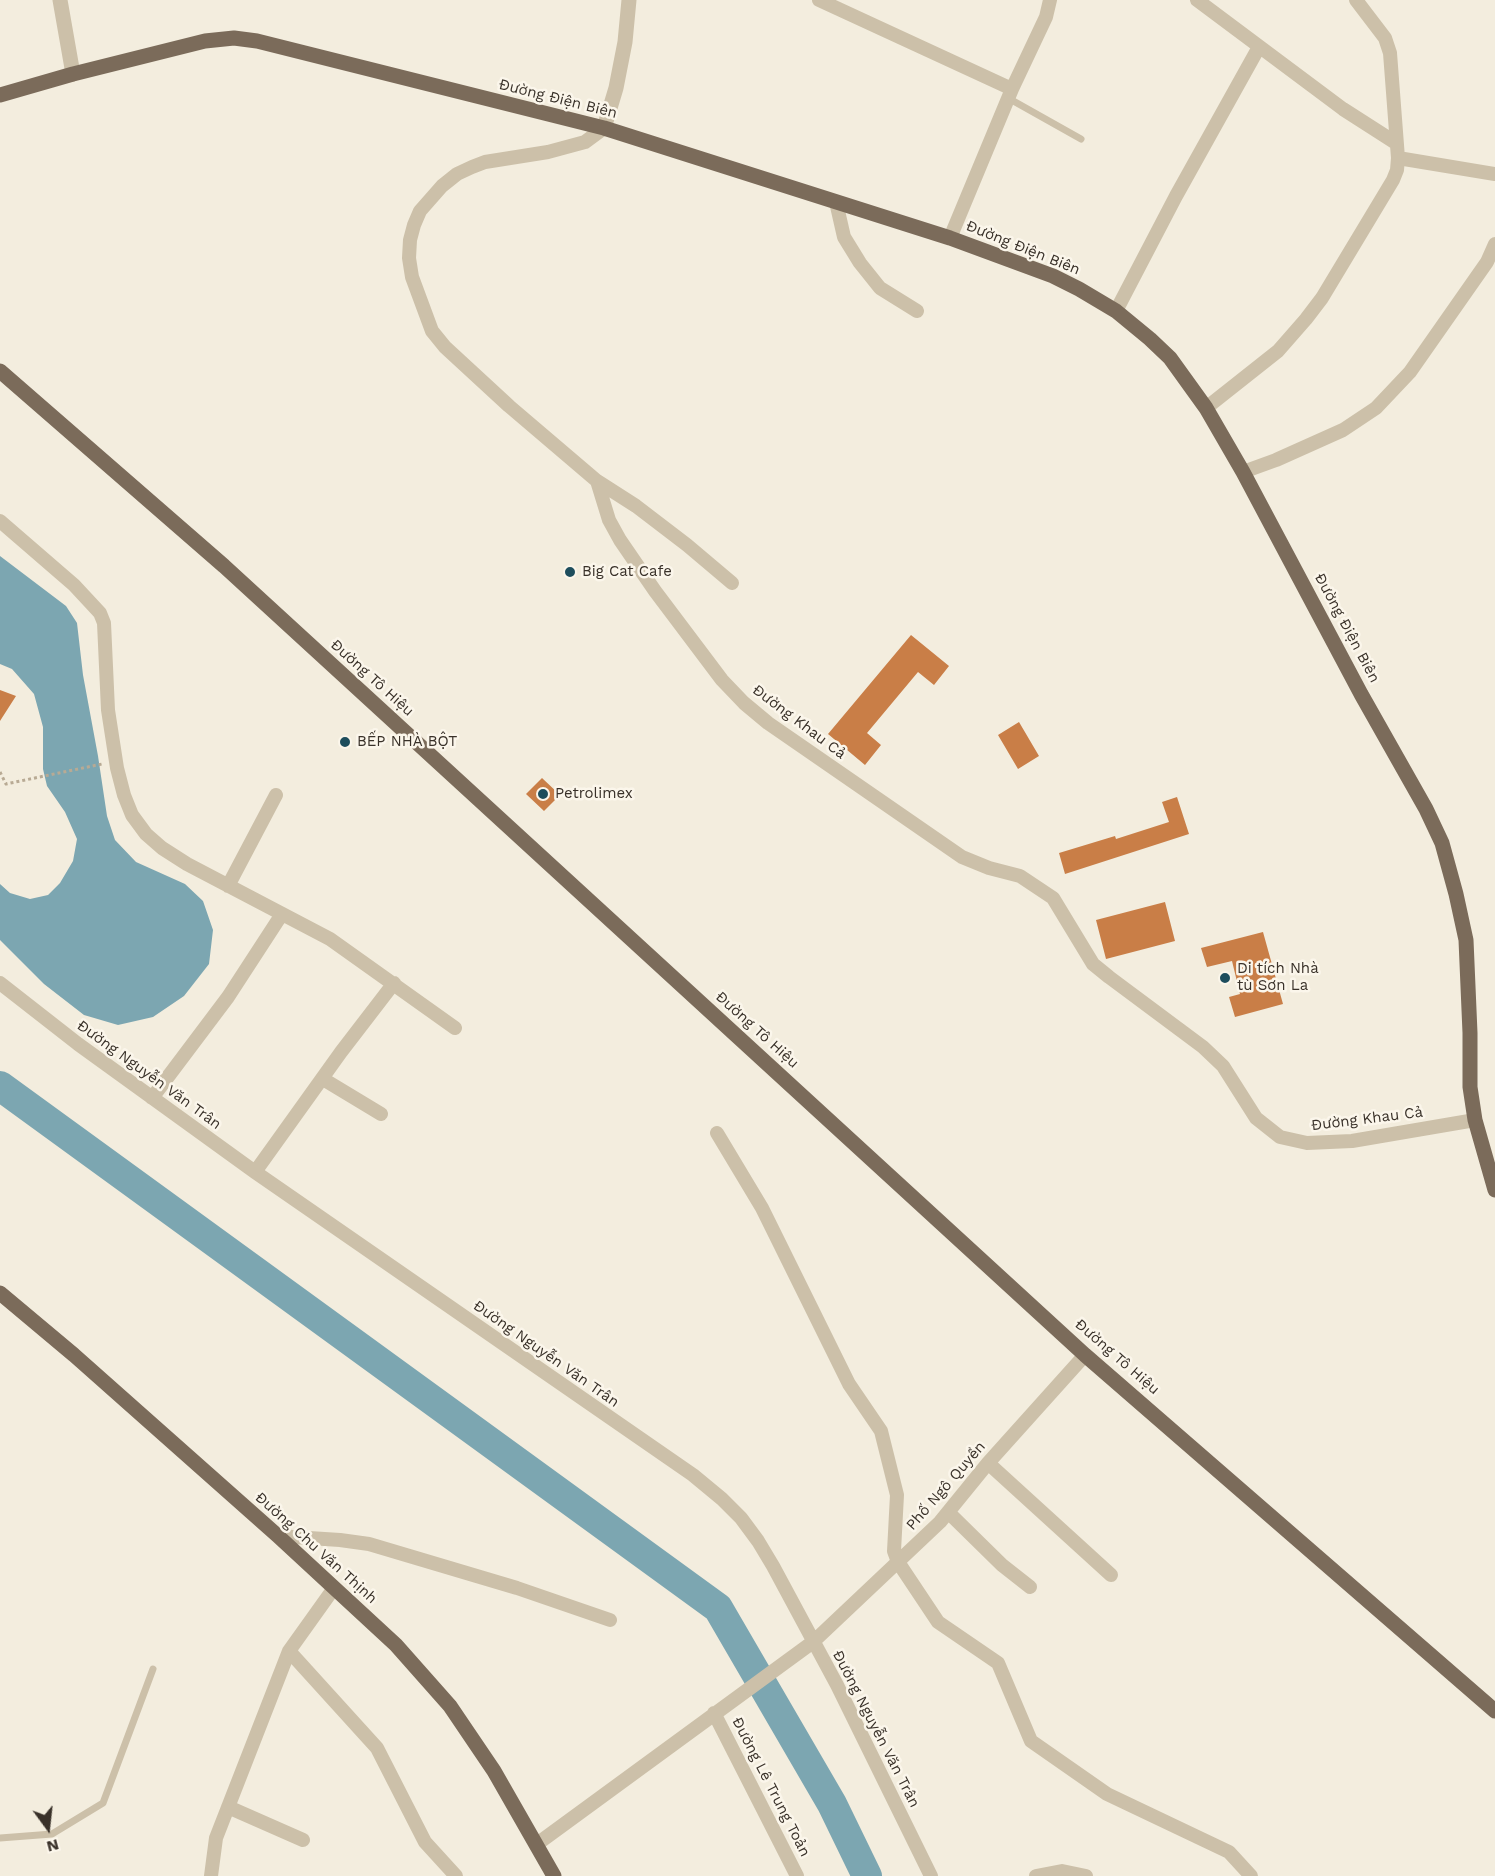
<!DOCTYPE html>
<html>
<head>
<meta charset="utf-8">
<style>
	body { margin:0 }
	#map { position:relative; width:1495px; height:1876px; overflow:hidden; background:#f3edde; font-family:"Work Sans",sans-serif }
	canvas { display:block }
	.north { position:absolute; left:18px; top:1798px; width:60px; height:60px; -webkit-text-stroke:4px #fbf6eb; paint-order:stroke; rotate:165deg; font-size:16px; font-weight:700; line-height:24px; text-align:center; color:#393129 }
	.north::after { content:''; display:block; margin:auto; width:21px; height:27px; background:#393129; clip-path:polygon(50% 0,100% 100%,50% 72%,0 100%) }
</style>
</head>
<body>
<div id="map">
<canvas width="1495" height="1876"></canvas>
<div class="north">N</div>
</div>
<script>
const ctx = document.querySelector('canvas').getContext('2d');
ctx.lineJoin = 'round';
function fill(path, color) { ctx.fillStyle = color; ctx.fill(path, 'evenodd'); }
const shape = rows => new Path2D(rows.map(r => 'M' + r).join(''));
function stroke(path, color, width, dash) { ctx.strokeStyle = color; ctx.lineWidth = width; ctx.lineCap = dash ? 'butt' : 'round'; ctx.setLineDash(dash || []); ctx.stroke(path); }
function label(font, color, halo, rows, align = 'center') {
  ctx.font = font + ' "Work Sans",sans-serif'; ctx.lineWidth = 5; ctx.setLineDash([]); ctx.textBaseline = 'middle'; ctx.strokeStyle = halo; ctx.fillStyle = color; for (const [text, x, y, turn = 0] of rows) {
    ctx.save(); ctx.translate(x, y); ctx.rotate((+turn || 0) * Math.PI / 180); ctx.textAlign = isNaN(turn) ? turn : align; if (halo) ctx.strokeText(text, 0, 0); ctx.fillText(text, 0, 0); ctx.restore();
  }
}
const water = shape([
	[0,556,66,606,77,623,83,675,98,756,107,816,115,840,136,862,185,884,203,901,213,930,209,964,184,996,153,1017,118,1025,84,1015,44,984,0,940,0,884,10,893,30,899,48,895,60,883,73,861,77,839,65,812,47,786,43,769,43,727,34,694,12,669,0,664]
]);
const river = shape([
	[0,1086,718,1608,832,1804,867,1876]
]);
const building = shape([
	[911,635,949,666,934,685,918,672,867,733,881,745,865,765,828,734],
	[0,690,16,696,0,721],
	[1019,722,1039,756,1018,769,998,735],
	[542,778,560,795,544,811,526,794],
	[1177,797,1189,834,1065,874,1059,853,1115,836,1116,839,1169,822,1162,802],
	[1165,902,1175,941,1106,959,1096,920],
	[1263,932,1283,1004,1235,1017,1229,997,1240,994,1232,961,1207,967,1201,948]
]);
const path = shape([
	[0,772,6,784,102,764]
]);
const service = shape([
	[1008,98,1081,139],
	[0,1838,52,1834,103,1803,153,1669]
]);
const minor = shape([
	[819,0,1012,89],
	[1197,0,1343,109,1396,143],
	[604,128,585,142,548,152,485,162,472,167,457,174,442,186,420,211,414,225,410,240,409,258,412,277,432,331,445,347,509,406,597,481,609,520,620,540,655,591,722,680,744,703,768,723,962,857,989,868,1020,876,1053,898,1093,964,1109,977,1203,1047,1223,1066,1256,1118,1280,1137,1307,1143,1352,1141,1475,1120],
	[1398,158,1495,174],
	[836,202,844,237,860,263,880,288,917,311],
	[950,238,1012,89,1046,17,1050,0],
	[1116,311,1176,196,1259,47],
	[1206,408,1278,351,1306,319,1322,298,1393,180,1397,170,1398,158,1390,53,1385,38,1356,0],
	[1243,472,1276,460,1343,430,1376,408,1410,372,1487,262,1495,244],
	[597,481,636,506,687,545,732,583],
	[0,521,74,585,100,613,104,623,108,710,117,768,124,795,132,815,146,834,162,848,187,864,330,939,455,1028],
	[228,886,276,795],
	[0,983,78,1044,255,1172,693,1475,722,1499,741,1518,758,1541,773,1566,837,1685,931,1876],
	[323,1079,381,1114],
	[152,1098,228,997,282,914],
	[717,1133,762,1208,849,1384,881,1431,897,1495,894,1551,898,1562,938,1622,998,1663,1031,1741,1107,1794,1229,1852,1251,1876],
	[255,1172,341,1052,394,983],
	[988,1463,1111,1575],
	[948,1512,1002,1565,1030,1587],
	[278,1536,340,1540,369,1544,517,1588,610,1620],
	[289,1651,377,1748,425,1842,456,1876],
	[714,1713,797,1876],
	[228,1807,303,1840],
	[537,1844,813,1642,940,1522,988,1463,1085,1355],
	[211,1876,216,1838,289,1651,334,1588],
	[1036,1876,1062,1871,1086,1876]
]);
const tertiary = shape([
	[60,0,73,74],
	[604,128,616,88,625,42,629,0]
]);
const primary = shape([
	[0,95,73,74,205,41,234,38,257,41,604,128,950,238,1053,276,1079,289,1116,311,1150,339,1170,358,1206,408,1243,472,1361,694,1426,809,1442,843,1456,894,1466,940,1470,1033,1470,1087,1475,1120,1495,1190],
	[0,371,224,566,1085,1355,1495,1711],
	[0,1293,74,1355,278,1536,396,1645,450,1706,494,1771,554,1876]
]);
const markers = [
	[570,572,6,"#1d4d5c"],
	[345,742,6,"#1d4d5c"],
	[543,794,6,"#1d4d5c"],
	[1225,978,6,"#1d4d5c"]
];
const streetNames = [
	["Đường Điện Biên",558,99,14],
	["Đường Điện Biên",1023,248,22],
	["Đường Điện Biên",1347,628,62],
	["Đường Tô Hiệu",372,678,42],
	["Đường Khau Cả",799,722,37],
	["Đường Tô Hiệu",757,1030,42],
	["Đường Nguyễn Văn Trân",149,1075,36],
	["Đường Khau Cả",1367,1119,-7],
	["Đường Nguyễn Văn Trân",546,1354,35],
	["Đường Tô Hiệu",1117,1357,41],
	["Phố Ngô Quyền",946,1486,-49],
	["Đường Chu Văn Thịnh",316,1548,42],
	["Đường Nguyễn Văn Trân",876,1729,63],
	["Đường Lê Trung Toản",771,1787,63]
];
const poiNames = [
	["Big Cat Cafe",582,572],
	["BẾP NHÀ BỘT",357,742],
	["Petrolimex",555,794],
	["Di tích Nhà",1237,969],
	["tù Sơn La",1237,986]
];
fill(water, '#7ca6b1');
stroke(river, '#7ca6b1', 30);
fill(building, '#c97e47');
stroke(path, '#b8aa94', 3, [3, 3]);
stroke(service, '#ccc0a9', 7);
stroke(minor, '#ccc0a9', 14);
stroke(tertiary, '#ccc0a9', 15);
stroke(primary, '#7b6b5a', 15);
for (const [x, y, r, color] of markers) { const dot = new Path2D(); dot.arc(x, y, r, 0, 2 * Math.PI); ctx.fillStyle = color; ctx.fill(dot); stroke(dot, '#fbf6eb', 2); }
label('15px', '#393129', '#fbf6eb', streetNames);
label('15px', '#393129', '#fbf6eb', poiNames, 'left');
</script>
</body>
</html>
